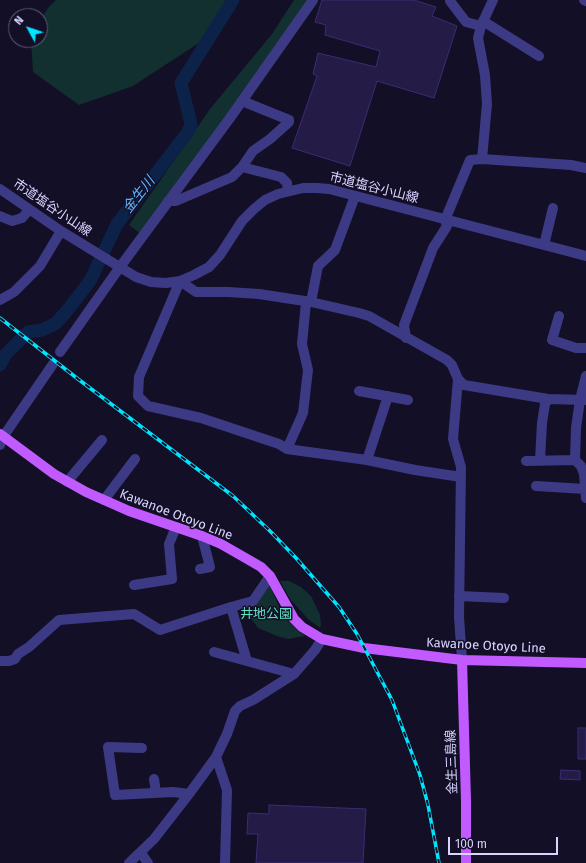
<!DOCTYPE html>
<html>
<head>
<meta charset="utf-8">
<style>
	body { margin:0 }
	#map { position:relative; width:586px; height:863px; overflow:hidden; background:#130f26; font-family:"Fira Sans",sans-serif }
	canvas { display:block }
	.north { position:absolute; left:8px; top:8px; width:40px; height:40px; box-sizing:border-box; background:#130f26; border:1px solid #625e7d; border-radius:50%; rotate:310deg; font-size:11px; font-weight:700; line-height:16px; text-align:center; color:#d9d4ff }
	.north::after { content:''; display:block; margin:auto; width:14px; height:18px; background:#00e5ff; clip-path:polygon(50% 0,100% 100%,50% 72%,0 100%) }
	.scale { position:absolute; left:448px; top:837px; width:110px; height:18px; box-sizing:border-box; border:2px solid #d9d4ff; border-top:0; padding-left:5px; font-size:12px; line-height:14px; white-space:nowrap; color:#d9d4ff; -webkit-text-stroke:3px #130f26; paint-order:stroke }
</style>
</head>
<body>
<div id="map">
<canvas width="586" height="863"></canvas>
<div class="north">N</div>
<div class="scale">100 m</div>
</div>
<script>
const ctx = document.querySelector('canvas').getContext('2d');
ctx.lineJoin = 'round';
function fill(path, color) { ctx.fillStyle = color; ctx.fill(path, 'evenodd'); }
const shape = rows => new Path2D(rows.map(r => 'M' + r).join(''));
function stroke(path, color, width, dash) { ctx.strokeStyle = color; ctx.lineWidth = width; ctx.lineCap = dash ? 'butt' : 'round'; ctx.setLineDash(dash || []); ctx.stroke(path); }
function label(font, color, halo, rows, align = 'center') {
  ctx.font = font + ' "Fira Sans","Noto Sans JP",sans-serif'; ctx.lineWidth = 3; ctx.setLineDash([]); ctx.textBaseline = 'middle'; ctx.strokeStyle = halo; ctx.fillStyle = color; for (const [text, x, y, turn = 0] of rows) {
    ctx.save(); ctx.translate(x, y); ctx.rotate((+turn || 0) * Math.PI / 180); ctx.textAlign = isNaN(turn) ? turn : align; if (halo) ctx.strokeText(text, 0, 0); ctx.fillText(text, 0, 0); ctx.restore();
  }
}
const green = shape([
	[56,0,227,0,205,39,133,86,79,105,33,72,31,40,40,40,40,21,48,8],
	[294,0,312,0,141,234,129,225,210,109,272,34],
	[280,581,289,581,301,587,311,596,320,615,321,625,320,628,308,619,290,599],
	[269,584,283,616,296,629,305,636,288,639,277,636,258,628,250,617,254,604]
]);
const river = shape([
	[0,365,6,354,28,332,42,330,55,324,66,312,90,281,117,224,188,132,191,124,181,83,233,0]
]);
const building = shape([
	[322,0,414,0,436,7,432,16,457,26,434,98,377,81,350,166,292,148,317,76,313,74,318,53,376,67,380,51,325,35,326,25,315,22,322,0],
	[578,728,586,728,586,759,578,759,578,728],
	[561,770,580,771,580,780,560,779,561,770],
	[269,805,366,809,363,863,256,863,258,834,247,834,248,813,269,814,269,805]
]);
const minor = shape([
	[584,0,586,1],
	[450,1,466,22,481,26],
	[483,21,539,56],
	[482,159,487,104,485,75,478,38,481,26,493,0],
	[242,167,253,151,270,139,289,122,289,120,242,101],
	[0,189,61,231,136,277,151,282,166,283,180,281,194,275,209,267,220,255,242,221,254,209,265,200,278,194,303,188,317,188,329,189,586,256],
	[168,201,176,201,232,177,242,167,281,177,287,183,288,191],
	[0,216,12,221,22,218,29,210],
	[544,245,553,208],
	[0,300,14,292,40,266,61,231],
	[311,302,318,266,335,250,355,196],
	[559,316,552,340,576,348,586,348],
	[406,338,404,325,433,248,447,226,445,220,470,160,482,159,571,165,586,168],
	[60,352,120,267,230,118,313,0],
	[586,376,580,400,576,428,575,460,581,466,584,474,586,498],
	[458,379,453,439,461,467,459,617,462,660],
	[359,391,408,400],
	[0,445,3,437,53,364],
	[287,449,303,413,308,370,302,344,306,302],
	[367,460,388,396],
	[540,460,542,423,545,404,548,399],
	[526,461,575,460],
	[461,477,415,470,367,460,287,449,279,444,201,418,148,406,138,396,139,377,180,281,196,292,228,292,259,294,311,302,359,313,369,316,447,360,452,365,458,379,464,385,548,399,586,400],
	[67,482,102,440],
	[536,486,585,489],
	[104,500,135,459],
	[200,569,210,567,202,536],
	[134,585,172,579,169,544,176,527],
	[459,596,504,598],
	[231,607,247,661],
	[214,652,294,674],
	[0,661,9,661,15,659,18,654,29,647,59,620,134,614,160,630,231,607,253,601,270,576],
	[142,748,108,747,115,795,173,792,189,794],
	[216,757,227,790,225,863],
	[154,779,156,793],
	[141,853,148,863],
	[129,863,154,839,189,794,216,757,227,734,235,711,240,706,253,700,294,674,315,650,322,639]
]);
const major = shape([
	[0,434,54,474,86,492,129,511,202,536,221,544,249,560,261,567,270,576,294,619,302,627,322,639,364,648,462,660,586,663],
	[462,660,466,801,466,863]
]);
const rail = shape([
	[0,318,78,379,233,496,271,532,296,558,339,607,357,634,392,700,420,775,428,805,439,863]
]);
const streetNames = [
	["市道塩谷小山線",374,188,14],
	["市道塩谷小山線",52,208,34],
	["Kawanoe Otoyo Line",176,515,21],
	["Kawanoe Otoyo Line",486,646,3],
	["金生三島線",452,762,-92]
];
const parkNames = [
	["井地公園",266,614]
];
const waterNames = [
	["金生川",139,195,-52]
];
fill(green, '#12302f');
stroke(river, '#0c2248', 13);
fill(building, '#241b47');
stroke(building, '#3b2d73', 1);
stroke(minor, '#3d3a85', 10);
stroke(major, '#c25bff', 10);
stroke(rail, '#00e5ff', 3.5);
stroke(rail, '#130f26', 2, [6]);
label('13px', '#d9d4ff', '#130f26', streetNames);
label('13px', '#5fe0c0', '#130f26', parkNames);
label('italic 14px', '#62b6ff', '#130f26', waterNames);
</script>
</body>
</html>
